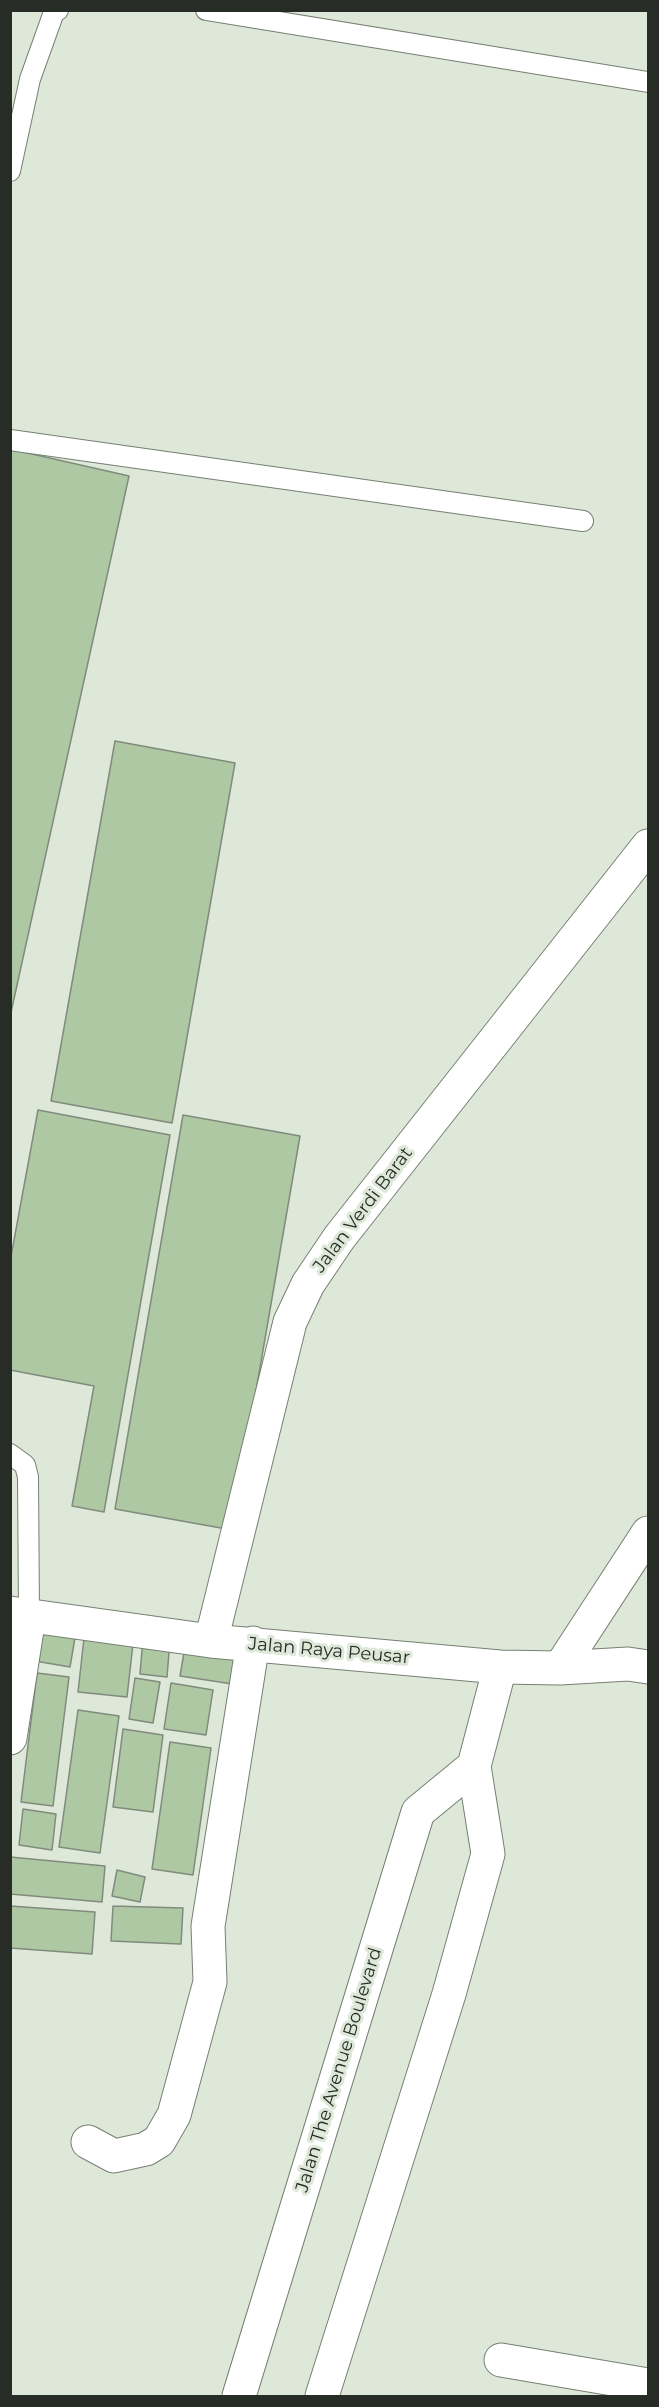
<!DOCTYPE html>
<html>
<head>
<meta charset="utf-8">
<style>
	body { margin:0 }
	#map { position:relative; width:659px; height:2407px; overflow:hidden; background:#dde8d9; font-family:Montserrat,sans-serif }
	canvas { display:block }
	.frame { position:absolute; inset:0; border:12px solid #282c27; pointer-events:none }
</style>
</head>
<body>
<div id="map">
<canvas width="659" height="2407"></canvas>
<div class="frame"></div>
</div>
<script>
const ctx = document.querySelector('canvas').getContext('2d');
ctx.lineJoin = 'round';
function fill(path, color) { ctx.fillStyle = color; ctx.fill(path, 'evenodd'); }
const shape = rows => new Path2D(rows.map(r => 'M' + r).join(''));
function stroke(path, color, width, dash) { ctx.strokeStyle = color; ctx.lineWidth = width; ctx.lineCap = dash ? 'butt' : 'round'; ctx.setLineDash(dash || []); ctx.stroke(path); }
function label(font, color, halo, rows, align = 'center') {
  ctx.font = font + ' Montserrat,sans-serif'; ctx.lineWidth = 6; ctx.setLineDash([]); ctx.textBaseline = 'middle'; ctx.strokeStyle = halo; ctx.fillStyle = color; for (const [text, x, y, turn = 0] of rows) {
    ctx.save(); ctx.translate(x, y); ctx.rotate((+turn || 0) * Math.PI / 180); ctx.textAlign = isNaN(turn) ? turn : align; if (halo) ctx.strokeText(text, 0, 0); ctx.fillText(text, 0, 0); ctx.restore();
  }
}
const building = shape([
	[10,449,129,476,10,1017,10,449],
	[115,741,235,763,172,1123,51,1101,115,741],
	[38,1110,170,1135,104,1512,72,1506,94,1386,10,1370,10,1262,38,1110],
	[183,1115,300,1136,232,1530,115,1509,183,1115],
	[43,1619,77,1626,70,1667,35,1661,43,1619],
	[85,1629,134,1635,127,1697,78,1692,85,1629],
	[143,1638,170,1640,167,1677,140,1674,143,1638],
	[185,1647,243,1656,239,1685,180,1676,185,1647],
	[37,1673,69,1677,53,1806,21,1802,37,1673],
	[135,1678,160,1682,153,1723,129,1719,135,1678],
	[171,1683,213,1690,206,1735,164,1729,171,1683],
	[78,1710,119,1716,100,1853,59,1847,78,1710],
	[123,1729,163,1735,153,1812,113,1807,123,1729],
	[170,1742,211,1748,193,1875,152,1869,170,1742],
	[23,1809,56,1814,52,1850,19,1845,23,1809],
	[10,1857,105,1866,102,1902,10,1894,10,1857],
	[117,1870,145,1877,140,1902,112,1896,117,1870],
	[10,1906,95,1912,92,1954,10,1948,10,1906],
	[113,1906,183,1908,181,1944,111,1941,113,1906]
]);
const service = shape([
	[206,10,648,82],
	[10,171,30,79,54,12,58,10],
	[10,440,583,521],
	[10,1454,25,1465,28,1477,29,1617]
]);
const minor = shape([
	[10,1613,211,1641,500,1667,560,1668,628,1664,648,1667],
	[211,1641,290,1322,308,1284,339,1238,648,846],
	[560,1668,648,1533],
	[10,1738,29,1617],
	[88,2142,114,2156,146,2149,159,2141,174,2115,210,1982,208,1926,253,1643],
	[501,2360,648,2385],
	[239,2396,418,1812,474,1766],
	[322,2396,449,1994,488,1854,474,1766,500,1667]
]);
const streetNames = [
	["Jalan Verdi Barat",363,1210,-53],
	["Jalan Raya Peusar",329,1651,5],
	["Jalan The Avenue Boulevard",339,2070,-73]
];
fill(building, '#aec8a3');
stroke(building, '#818b7d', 1.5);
stroke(service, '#768073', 22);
stroke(minor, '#768073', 35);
stroke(service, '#fff', 20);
stroke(minor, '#fff', 33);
label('18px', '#282c27', '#dde8d9', streetNames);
</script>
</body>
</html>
